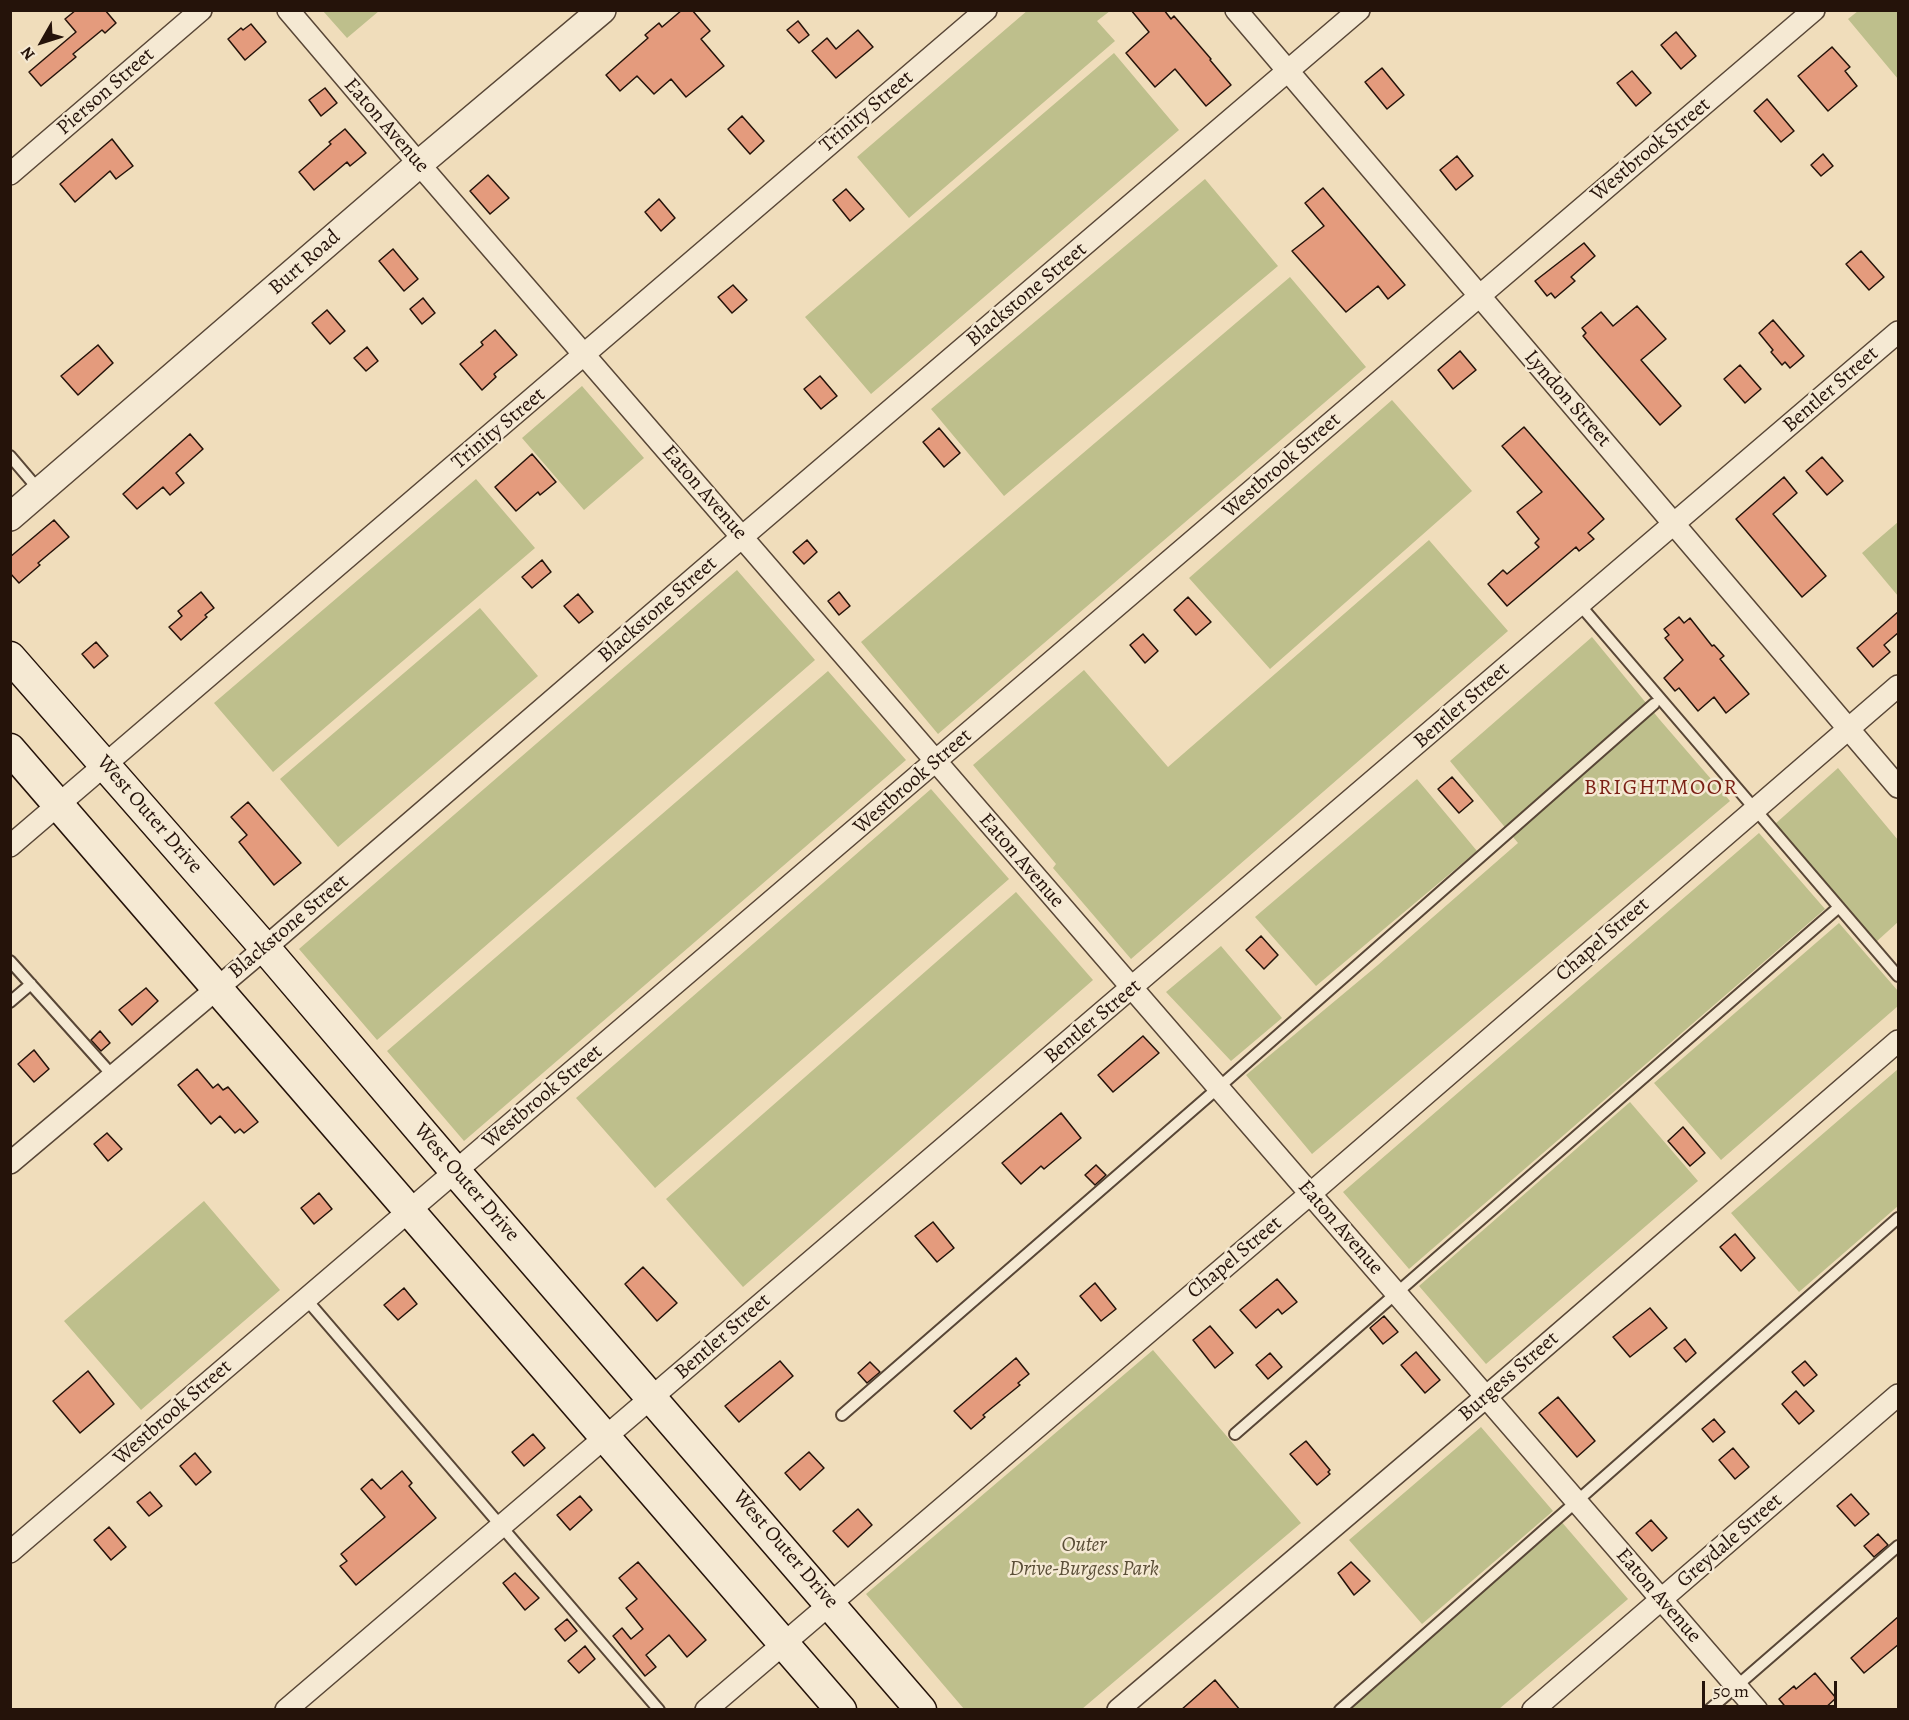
<!DOCTYPE html>
<html>
<head>
<meta charset="utf-8">
<style>
	body { margin:0 }
	#map { position:relative; width:1909px; height:1720px; overflow:hidden; background:#f0ddbb; font-family:Alegreya,serif }
	canvas { display:block }
	.frame { position:absolute; inset:0; border:12px solid #25130a; pointer-events:none }
	.north { position:absolute; left:12px; top:12px; width:60px; height:60px; -webkit-text-stroke:4px #f5e9d3; paint-order:stroke; rotate:231deg; font-size:16px; font-weight:700; line-height:24px; text-align:center; color:#25130a }
	.north::after { content:''; display:block; margin:auto; width:21px; height:27px; background:#25130a; clip-path:polygon(50% 0,100% 100%,50% 72%,0 100%) }
	.scale { position:absolute; left:1702px; top:1681px; width:135px; height:27px; box-sizing:border-box; border:3px solid #25130a; border-top:0; padding-left:8px; font-size:18px; line-height:21px; white-space:nowrap; color:#25130a; -webkit-text-stroke:4px #f5e9d3; paint-order:stroke }
</style>
</head>
<body>
<div id="map">
<canvas width="1909" height="1720"></canvas>
<div class="frame"></div>
<div class="north">N</div>
<div class="scale">50 m</div>
</div>
<script>
const ctx = document.querySelector('canvas').getContext('2d');
ctx.lineJoin = 'round';
function fill(path, color) { ctx.fillStyle = color; ctx.fill(path, 'evenodd'); }
const shape = rows => new Path2D(rows.map(r => 'M' + r).join(''));
function stroke(path, color, width, dash) { ctx.strokeStyle = color; ctx.lineWidth = width; ctx.lineCap = dash ? 'butt' : 'round'; ctx.setLineDash(dash || []); ctx.stroke(path); }
function label(font, color, halo, rows, align = 'center') {
  ctx.font = font + ' Alegreya,serif'; ctx.lineWidth = 5; ctx.setLineDash([]); ctx.textBaseline = 'middle'; ctx.strokeStyle = halo; ctx.fillStyle = color; for (const [text, x, y, turn = 0] of rows) {
    ctx.save(); ctx.translate(x, y); ctx.rotate((+turn || 0) * Math.PI / 180); ctx.textAlign = isNaN(turn) ? turn : align; if (halo) ctx.strokeText(text, 0, 0); ctx.fillText(text, 0, 0); ctx.restore();
  }
}
const green = shape([
	[1028,10,1110,11,1097,21,1115,41,909,218,857,157],
	[323,11,379,11,347,38],
	[1858,11,1898,11,1898,79,1848,19],
	[1114,53,1179,130,871,394,805,317],
	[1205,179,1278,266,1004,496,931,409],
	[1290,277,1366,367,938,734,861,642],
	[582,386,644,458,584,510,522,438],
	[1392,400,1472,491,1270,669,1189,578],
	[476,479,535,548,273,772,214,703],
	[1898,522,1898,596,1862,553],
	[1429,540,1508,631,1131,959,1053,868,1056,864,973,765,1084,670,1168,767],
	[737,570,815,660,377,1040,299,949],
	[480,608,538,676,338,847,280,779],
	[1592,637,1660,720,1730,801,1312,1154,1246,1075,1378,965,1518,843,1450,761],
	[828,671,906,760,464,1141,387,1051],
	[1838,768,1898,840,1898,922,1876,942,1775,824],
	[1417,779,1477,851,1316,986,1255,917],
	[931,789,1009,879,655,1188,576,1098],
	[1759,833,1825,909,1409,1269,1343,1192],
	[1016,892,1093,980,743,1287,666,1199],
	[1839,923,1898,991,1898,1006,1721,1160,1654,1083],
	[1221,946,1282,1018,1231,1061,1166,992],
	[1898,1069,1898,1206,1799,1292,1731,1213],
	[1630,1102,1698,1181,1486,1364,1419,1286],
	[204,1201,280,1290,141,1410,64,1321],
	[1153,1350,1301,1523,1082,1709,964,1709,866,1594],
	[1481,1427,1553,1511,1422,1624,1349,1540],
	[1560,1520,1628,1599,1499,1709,1347,1710]
]);
const building = shape([
	[76,10,105,10,116,23,105,33,102,30,73,54,76,57,41,86,29,72,76,32,65,19,76,10],
	[682,10,692,10,710,31,701,39,724,66,686,97,671,79,654,94,637,76,620,91,606,75,648,38,645,35,659,23,662,27,682,10],
	[1131,10,1164,10,1171,19,1174,16,1211,59,1210,60,1231,85,1206,106,1175,69,1155,87,1126,53,1149,32,1131,10],
	[798,21,809,35,799,43,787,30,798,21],
	[251,24,266,42,245,60,228,39,241,28,243,30,251,24],
	[858,30,873,47,836,78,812,51,827,38,836,49,858,30],
	[1676,32,1696,56,1681,69,1661,45,1676,32],
	[1832,47,1850,67,1845,71,1857,86,1828,111,1798,76,1832,47],
	[1382,68,1404,95,1387,109,1365,82,1382,68],
	[1632,71,1651,93,1636,106,1617,83,1632,71],
	[325,88,337,103,321,116,309,100,325,88],
	[1767,99,1794,131,1781,142,1754,111,1767,99],
	[742,116,764,141,750,154,728,129,742,116],
	[345,129,366,153,350,166,347,162,314,190,299,172,331,144,329,142,345,129],
	[112,139,133,166,116,179,110,171,75,202,60,184,112,139],
	[1823,154,1833,166,1821,176,1811,165,1823,154],
	[1457,156,1473,176,1456,190,1440,170,1457,156],
	[488,175,509,198,490,214,470,191,488,175],
	[1323,188,1405,285,1388,299,1378,286,1346,312,1292,251,1324,226,1305,203,1323,188],
	[846,189,864,209,850,221,833,200,846,189],
	[659,199,675,218,661,231,645,212,659,199],
	[1584,243,1595,256,1571,277,1575,281,1555,298,1551,293,1547,296,1535,281,1584,243],
	[393,249,418,279,404,291,379,261,393,249],
	[1861,251,1884,277,1869,290,1846,264,1861,251],
	[733,285,747,300,732,313,718,297,733,285],
	[423,298,435,313,422,324,410,309,423,298],
	[1637,306,1666,339,1641,360,1681,406,1660,425,1600,356,1583,336,1586,333,1582,328,1601,312,1613,326,1637,306],
	[327,310,345,331,330,344,312,323,327,310],
	[1773,320,1804,356,1790,368,1785,362,1782,365,1771,352,1773,350,1759,333,1773,320],
	[495,330,517,355,494,374,496,377,482,390,460,364,483,345,481,342,495,330],
	[98,345,113,363,78,395,61,376,98,345],
	[367,347,378,361,366,371,354,358,367,347],
	[1460,351,1476,370,1453,389,1438,370,1460,351],
	[1740,365,1761,389,1745,403,1724,379,1740,365],
	[820,376,837,396,821,409,804,389,820,376],
	[1524,427,1604,519,1588,533,1594,539,1579,551,1576,547,1507,606,1488,584,1503,570,1507,574,1539,547,1535,543,1539,539,1517,512,1542,492,1502,446,1524,427],
	[939,428,960,453,944,467,923,442,939,428],
	[190,434,203,449,176,473,184,483,170,495,163,487,137,509,123,494,190,434],
	[532,454,556,482,540,495,538,492,516,511,495,487,532,454],
	[1822,457,1843,481,1827,495,1806,471,1822,457],
	[1784,477,1797,493,1773,514,1826,576,1802,597,1736,519,1784,477],
	[54,520,69,537,38,563,40,565,19,583,10,573,10,557,54,520],
	[807,540,817,552,804,564,793,552,807,540],
	[542,560,551,572,532,588,522,577,542,560],
	[201,592,214,608,205,615,207,617,181,640,169,627,182,616,178,611,201,592],
	[839,592,850,606,839,615,828,601,839,592],
	[578,594,593,612,579,623,564,606,578,594],
	[1188,597,1211,622,1196,635,1174,610,1188,597],
	[1899,611,1899,632,1884,645,1890,652,1873,667,1857,648,1899,611],
	[1679,617,1684,623,1690,618,1712,646,1714,645,1724,656,1720,659,1749,694,1726,713,1714,697,1698,711,1679,688,1675,691,1664,678,1683,660,1665,638,1669,635,1664,629,1679,617],
	[1143,634,1158,651,1145,663,1130,645,1143,634],
	[96,642,108,656,94,668,82,654,96,642],
	[1452,777,1473,801,1459,813,1438,789,1452,777],
	[248,802,301,863,274,885,239,842,247,835,231,817,248,802],
	[1261,936,1278,955,1264,969,1246,950,1261,936],
	[146,988,158,1001,132,1025,119,1010,146,988],
	[100,1031,110,1043,101,1051,91,1040,100,1031],
	[1143,1036,1159,1053,1113,1092,1098,1075,1143,1036],
	[34,1050,49,1069,34,1082,18,1064,34,1050],
	[197,1069,213,1088,218,1084,223,1090,228,1087,258,1122,244,1133,240,1129,235,1133,220,1116,211,1124,178,1085,197,1069],
	[1061,1113,1081,1138,1044,1169,1041,1166,1021,1184,1002,1163,1061,1113],
	[1683,1127,1705,1153,1690,1166,1668,1141,1683,1127],
	[107,1133,122,1149,108,1161,94,1144,107,1133],
	[1096,1165,1106,1175,1095,1185,1085,1175,1096,1165],
	[319,1193,332,1209,314,1224,301,1208,319,1193],
	[933,1222,954,1248,937,1262,915,1236,933,1222],
	[1735,1234,1755,1258,1741,1271,1720,1247,1735,1234],
	[643,1267,677,1303,657,1321,625,1284,643,1267],
	[1277,1279,1297,1302,1282,1314,1278,1309,1256,1328,1240,1310,1277,1279],
	[1095,1283,1116,1309,1101,1321,1080,1296,1095,1283],
	[404,1288,417,1304,398,1320,384,1305,404,1288],
	[1650,1308,1667,1328,1630,1357,1613,1337,1650,1308],
	[1384,1316,1398,1332,1383,1344,1370,1328,1384,1316],
	[1210,1326,1233,1353,1215,1368,1193,1340,1210,1326],
	[1685,1339,1696,1353,1686,1362,1674,1348,1685,1339],
	[1416,1352,1440,1380,1425,1393,1401,1365,1416,1352],
	[1270,1353,1282,1367,1268,1379,1256,1365,1270,1353],
	[1016,1358,1029,1374,1018,1383,1020,1385,983,1415,985,1417,971,1429,954,1411,1016,1358],
	[780,1361,793,1376,739,1422,725,1406,780,1361],
	[1805,1361,1817,1375,1804,1386,1792,1372,1805,1361],
	[870,1362,880,1372,867,1383,858,1373,870,1362],
	[88,1371,114,1404,80,1433,53,1401,88,1371],
	[1796,1391,1814,1411,1799,1424,1782,1404,1796,1391],
	[1558,1397,1595,1441,1577,1457,1539,1413,1558,1397],
	[1714,1419,1725,1432,1713,1442,1702,1429,1714,1419],
	[533,1434,545,1448,524,1466,512,1452,533,1434],
	[1306,1441,1330,1470,1328,1472,1330,1474,1317,1485,1290,1454,1306,1441],
	[1733,1448,1749,1467,1735,1479,1719,1460,1733,1448],
	[809,1452,824,1468,800,1490,785,1473,809,1452],
	[195,1453,211,1472,196,1485,180,1466,195,1453],
	[402,1471,412,1483,409,1486,436,1518,356,1585,340,1566,347,1561,341,1554,385,1517,361,1489,372,1479,381,1489,402,1471],
	[150,1492,162,1506,149,1516,137,1502,150,1492],
	[1851,1494,1869,1514,1855,1526,1837,1506,1851,1494],
	[580,1496,592,1510,570,1530,557,1515,580,1496],
	[858,1509,872,1525,848,1547,833,1531,858,1509],
	[1651,1520,1667,1538,1652,1551,1636,1533,1651,1520],
	[109,1527,126,1547,111,1560,94,1540,109,1527],
	[1878,1534,1888,1545,1874,1557,1864,1546,1878,1534],
	[638,1562,706,1640,687,1657,669,1635,646,1655,656,1667,645,1676,613,1636,622,1628,631,1639,643,1629,626,1608,637,1599,619,1578,638,1562],
	[1351,1562,1370,1581,1354,1595,1338,1573,1351,1562],
	[515,1573,539,1598,525,1610,503,1583,515,1573],
	[1899,1616,1899,1644,1864,1673,1851,1658,1899,1616],
	[567,1619,577,1631,565,1641,555,1629,567,1619],
	[585,1646,595,1659,579,1673,568,1661,585,1646],
	[1815,1673,1836,1698,1823,1710,1788,1710,1779,1699,1794,1686,1796,1689,1815,1673],
	[1215,1680,1240,1710,1181,1710,1215,1680]
]);
const service = shape([
	[10,456,39,490],
	[1580,605,1898,976],
	[10,961,113,1076],
	[10,1002,31,984],
	[306,1299,659,1710],
	[842,1415,1218,1088,1654,704],
	[1235,1434,1839,907],
	[1340,1710,1898,1218],
	[1709,1710,1898,1546]
]);
const minor = shape([
	[288,10,419,164,1757,1710],
	[1236,10,1898,787],
	[10,174,201,10],
	[10,846,986,10],
	[10,1163,265,948,728,549,1359,10],
	[10,1552,1814,10],
	[286,1710,1898,332],
	[706,1710,1310,1194,1898,686],
	[1118,1710,1500,1385,1898,1041],
	[1533,1710,1898,1395]
]);
const tertiary = shape([
	[10,517,419,164,602,10]
]);
const secondary = shape([
	[10,657,265,948,455,1171,921,1710],
	[10,749,841,1710]
]);
const streetNames = [
	["Pierson Street",106,92,-41],
	["Trinity Street",867,112,-40],
	["Eaton Avenue",386,126,49],
	["Westbrook Street",1651,150,-40],
	["Burt Road",305,263,-41],
	["Blackstone Street",1027,295,-40],
	["Bentler Street",1831,390,-41],
	["Lyndon Street",1567,399,49],
	["Trinity Street",499,429,-40],
	["Westbrook Street",1282,466,-41],
	["Eaton Avenue",704,493,49],
	["Blackstone Street",658,610,-41],
	["Bentler Street",1462,706,-41],
	["Westbrook Street",913,782,-41],
	["West Outer Drive",149,815,49],
	["Eaton Avenue",1021,861,49],
	["Blackstone Street",289,927,-40],
	["Chapel Street",1603,940,-41],
	["Bentler Street",1093,1022,-40],
	["Westbrook Street",543,1097,-40],
	["West Outer Drive",466,1183,49],
	["Eaton Avenue",1340,1228,49],
	["Chapel Street",1235,1258,-40],
	["Bentler Street",723,1337,-41],
	["Burgess Street",1509,1377,-41],
	["Westbrook Street",173,1413,-41],
	["Greydale Street",1730,1541,-41],
	["West Outer Drive",785,1550,49],
	["Eaton Avenue",1658,1596,49]
];
const parkNames = [
	["Outer",1084,1546],
	["Drive-Burgess Park",1084,1570]
];
const neighbourhoodNames = [
	["BRIGHTMOOR",1661,789]
];
fill(green, '#bebf8c');
fill(building, '#e49b7d');
stroke(building, '#25130a', 1.5);
stroke(service, '#584636', 14);
stroke(minor, '#584636', 24);
stroke(tertiary, '#584636', 30);
stroke(secondary, '#25130a', 33);
stroke(service, '#f5e9d3', 10);
stroke(minor, '#f5e9d3', 21);
stroke(tertiary, '#f5e9d3', 27);
stroke(secondary, '#f5e9d3', 30);
label('21px', '#25130a', '#f5e9d3', streetNames);
label('italic 21px', '#5b4f38', '#f5e9d3', parkNames);
ctx.letterSpacing = '1.5px';
label('22px', '#7a1f14', '#f5e9d3', neighbourhoodNames);
ctx.letterSpacing = '0px';
</script>
</body>
</html>
